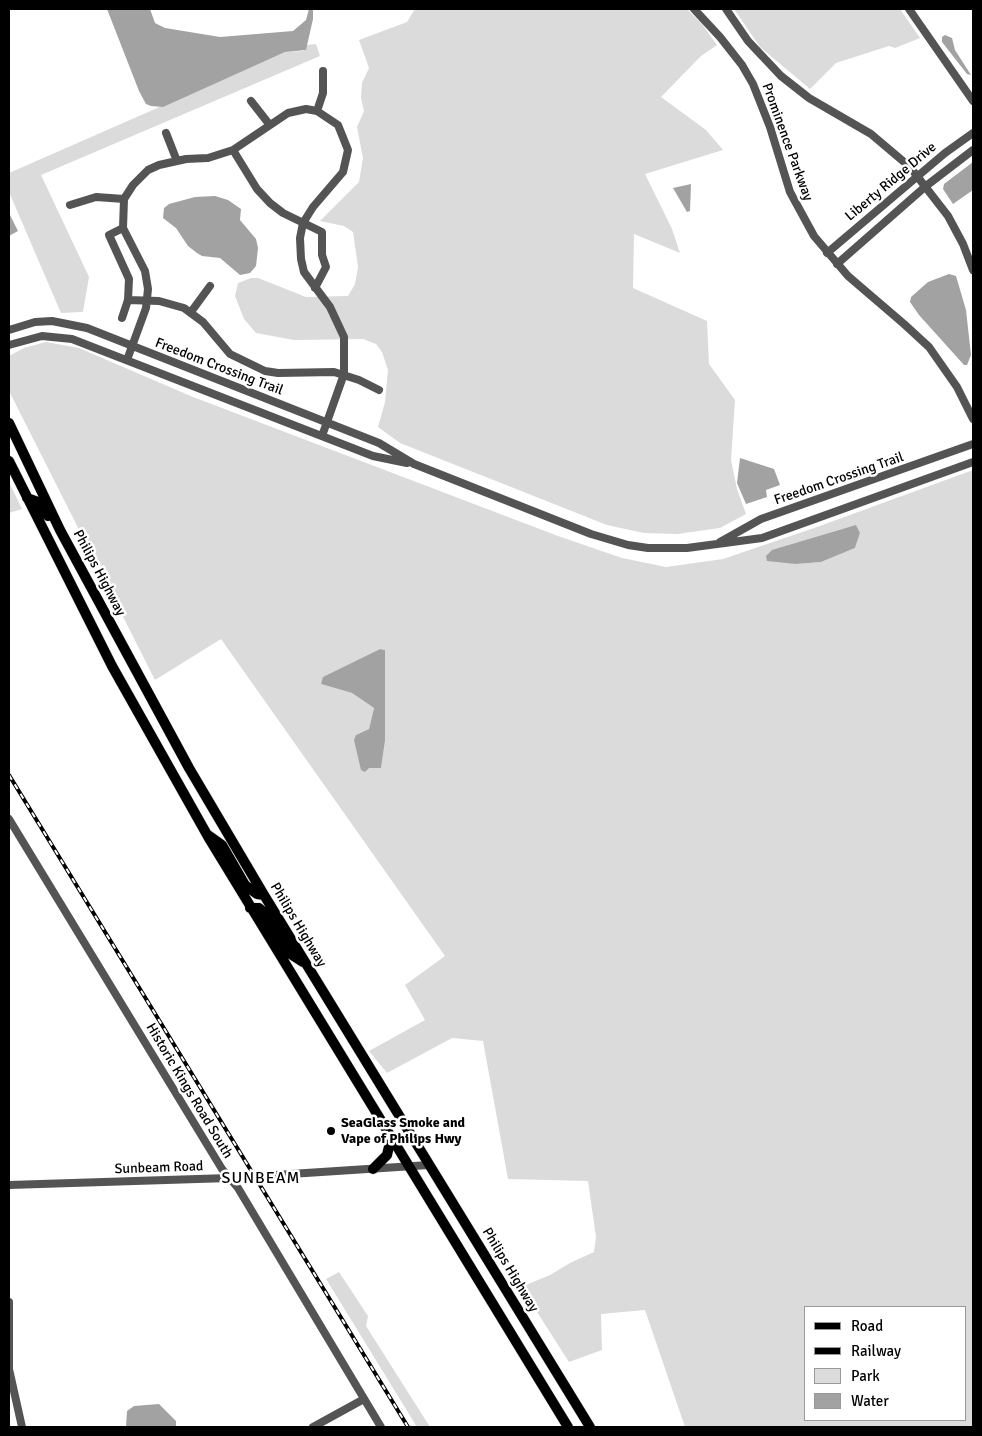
<!DOCTYPE html>
<html>
<head>
<meta charset="utf-8">
<style>
	body { margin:0 }
	#map { position:relative; width:982px; height:1436px; overflow:hidden; background:#fff; font-family:Signika,sans-serif }
	canvas { display:block }
	.frame { position:absolute; inset:0; border:10px solid #000; pointer-events:none }
	.legend { position:absolute; left:804px; top:1306px; width:162px; height:115px; box-sizing:border-box; background:#fff; border:1px solid #999; margin:0; padding:6px 9px; list-style:none; font-size:15px; color:#000 }
	.legend li { display:flex; align-items:center; gap:10px; height:25px }
	.legend b { width:25px; border:1px solid #999 }
</style>
</head>
<body>
<div id="map">
<canvas width="982" height="1436"></canvas>
<div class="frame"></div>
<ul class="legend">
<li><b style="height:6px;background:#000"></b>Road</li>
<li><b style="height:6px;background:#000"></b>Railway</li>
<li><b style="height:14px;background:#dbdbdb"></b>Park</li>
<li><b style="height:14px;background:#a2a2a2"></b>Water</li>
</ul>
</div>
<script>
const ctx = document.querySelector('canvas').getContext('2d');
ctx.lineJoin = 'round';
function fill(path, color) { ctx.fillStyle = color; ctx.fill(path, 'evenodd'); }
const shape = rows => new Path2D(rows.map(r => 'M' + r).join(''));
function stroke(path, color, width, dash) { ctx.strokeStyle = color; ctx.lineWidth = width; ctx.lineCap = dash ? 'butt' : 'round'; ctx.setLineDash(dash || []); ctx.stroke(path); }
function label(font, color, halo, rows, align = 'center') {
  ctx.font = font + ' Signika,sans-serif'; ctx.lineWidth = 5; ctx.setLineDash([]); ctx.textBaseline = 'middle'; ctx.strokeStyle = halo; ctx.fillStyle = color; for (const [text, x, y, turn = 0] of rows) {
    ctx.save(); ctx.translate(x, y); ctx.rotate((+turn || 0) * Math.PI / 180); ctx.textAlign = isNaN(turn) ? turn : align; if (halo) ctx.strokeText(text, 0, 0); ctx.fillText(text, 0, 0); ctx.restore();
  }
}
const green = shape([
	[415,9,687,9,702,24,717,45,701,56,661,97,706,130,723,150,645,174,672,229,680,253,634,234,633,288,707,321,709,364,735,400,731,460,737,489,746,514,720,528,677,534,644,533,607,525,400,443,378,427,385,402,388,370,382,352,376,344,363,339,294,340,256,333,244,319,235,296,238,283,251,278,258,278,306,297,348,296,355,284,358,267,353,232,344,226,320,221,359,182,363,158,357,127,364,111,361,98,362,83,369,68,359,40,407,22],
	[734,9,900,9,920,38,895,48,889,46,836,63,810,89,760,47],
	[316,44,320,56,41,175,89,277,83,312,61,313,9,192,9,173,285,52,304,51,307,45],
	[46,342,79,348,193,397,558,536,622,558,666,567,723,559,817,527,973,470,973,1427,685,1427,645,1310,601,1314,602,1350,569,1362,521,1287,550,1275,570,1263,594,1252,596,1237,588,1181,508,1179,483,1041,452,1038,387,1073,369,1051,425,1020,405,985,445,956,221,639,155,680,9,391,9,356,24,348],
	[856,525,860,533,855,548,821,562,796,564],
	[380,649,385,650,385,741,381,768,369,768,356,735,369,729,374,708,352,693,321,684,324,677],
	[806,1307,966,1307,966,1420,806,1420],
	[9,482,22,509,9,513],
	[339,1272,368,1316,366,1326,430,1427,417,1427,326,1279]
]);
const water = shape([
	[107,9,150,9,155,23,165,28,220,37,293,31,306,20,309,9,313,9,313,19,306,50,285,52,163,107,151,106,146,104,139,91],
	[945,35,952,38,955,50,971,75,967,74,942,42,942,37],
	[973,162,973,190,953,204,943,189,944,184],
	[691,184,690,211,687,212,673,188],
	[215,196,228,200,241,209,240,220,256,239,258,248,256,266,250,273,240,275,220,258,202,256,197,253,188,246,176,228,163,218,164,208,169,204,195,197],
	[9,213,18,231,9,236],
	[949,274,956,276,966,310,971,355,967,365,964,365,919,315,910,302,911,297,928,282],
	[740,458,774,469,780,485,766,490,767,497,746,504,737,483],
	[856,525,860,533,855,548,821,562,796,564,767,561,766,556,772,550],
	[380,649,385,650,385,741,381,768,369,768,365,772,361,770,354,740,356,735,369,729,374,708,352,693,321,684,323,677],
	[159,1404,176,1421,176,1427,126,1427,127,1411,134,1406]
]);
const minor = shape([
	[694,9,720,37,742,65,753,84,770,127,790,192,814,236,848,276,904,324,929,347,957,387,973,419],
	[726,9,748,41,781,76,809,98,871,134,910,167,948,216,963,244,973,270],
	[909,9,973,101],
	[251,101,269,124],
	[317,111,323,93,323,71],
	[166,133,177,161],
	[233,150,257,189,270,203,283,213,322,232,322,255,326,267,315,288],
	[70,205,96,197,124,199],
	[827,253,945,153,973,133],
	[837,264,926,186,973,150],
	[128,300,159,301,184,308,203,322,230,354,265,371,278,373,334,372,359,380,379,390],
	[191,312,210,286],
	[122,318,128,300,129,279,109,235,123,228],
	[9,330,35,322,52,321,87,328,379,443,414,464,591,534,628,545,648,548,687,548,762,538,973,462],
	[9,345,42,336,72,339,373,456,407,463],
	[127,360,146,308,148,289,145,271,123,228,124,199,133,185,148,170,159,165,186,159,208,158,233,150,288,113,306,109,317,111,338,125,348,150,343,172,313,207,303,223,300,238,301,259,304,272,330,307,344,337,344,374,322,436],
	[720,542,761,519,973,444],
	[9,819,222,1169,238,1188,381,1427],
	[9,1185,229,1178,429,1165],
	[9,1302,9,1369,22,1427],
	[313,1427,364,1399]
]);
const major = shape([
	[9,423,60,530,189,768,264,895,590,1427],
	[9,461,112,666,210,840,568,1427],
	[27,498,38,502,48,516],
	[208,835,222,845,245,885,257,894,264,895],
	[250,908,259,908,265,913,289,953,303,962],
	[373,1169,387,1155,391,1138]
]);
const rail = shape([
	[9,775,408,1427]
]);
const markers = [
	[331,1131,5,"#000"]
];
const streetNames = [
	["Prominence Parkway",787,142,70],
	["Liberty Ridge Drive",891,182,-40],
	["Freedom Crossing Trail",219,367,21],
	["Freedom Crossing Trail",839,479,-19],
	["Philips Highway",99,573,62],
	["Philips Highway",298,925,59],
	["Historic Kings Road South",189,1091,59],
	["Sunbeam Road",159,1168,-2],
	["Philips Highway",510,1270,59]
];
const poiNames = [
	["SeaGlass Smoke and",341,1123],
	["Vape of Philips Hwy",341,1139]
];
const quarterNames = [
	["SUNBEAM",261,1179]
];
fill(green, '#dbdbdb');
fill(water, '#a2a2a2');
stroke(major, '#dbdbdb', 11);
stroke(minor, '#545454', 8);
stroke(major, '#000', 10);
stroke(rail, '#000', 4);
stroke(rail, '#fff', 2, [5.5]);
for (const [x, y, r, color] of markers) { const dot = new Path2D(); dot.arc(x, y, r, 0, 2 * Math.PI); ctx.fillStyle = color; ctx.fill(dot); stroke(dot, '#fff', 2); }
label('14px', '#000', '#fff', streetNames);
label('bold 14px', '#000', '#fff', poiNames, 'left');
ctx.letterSpacing = '1px';
label('16px', '#000', '#fff', quarterNames);
ctx.letterSpacing = '0px';
</script>
</body>
</html>
